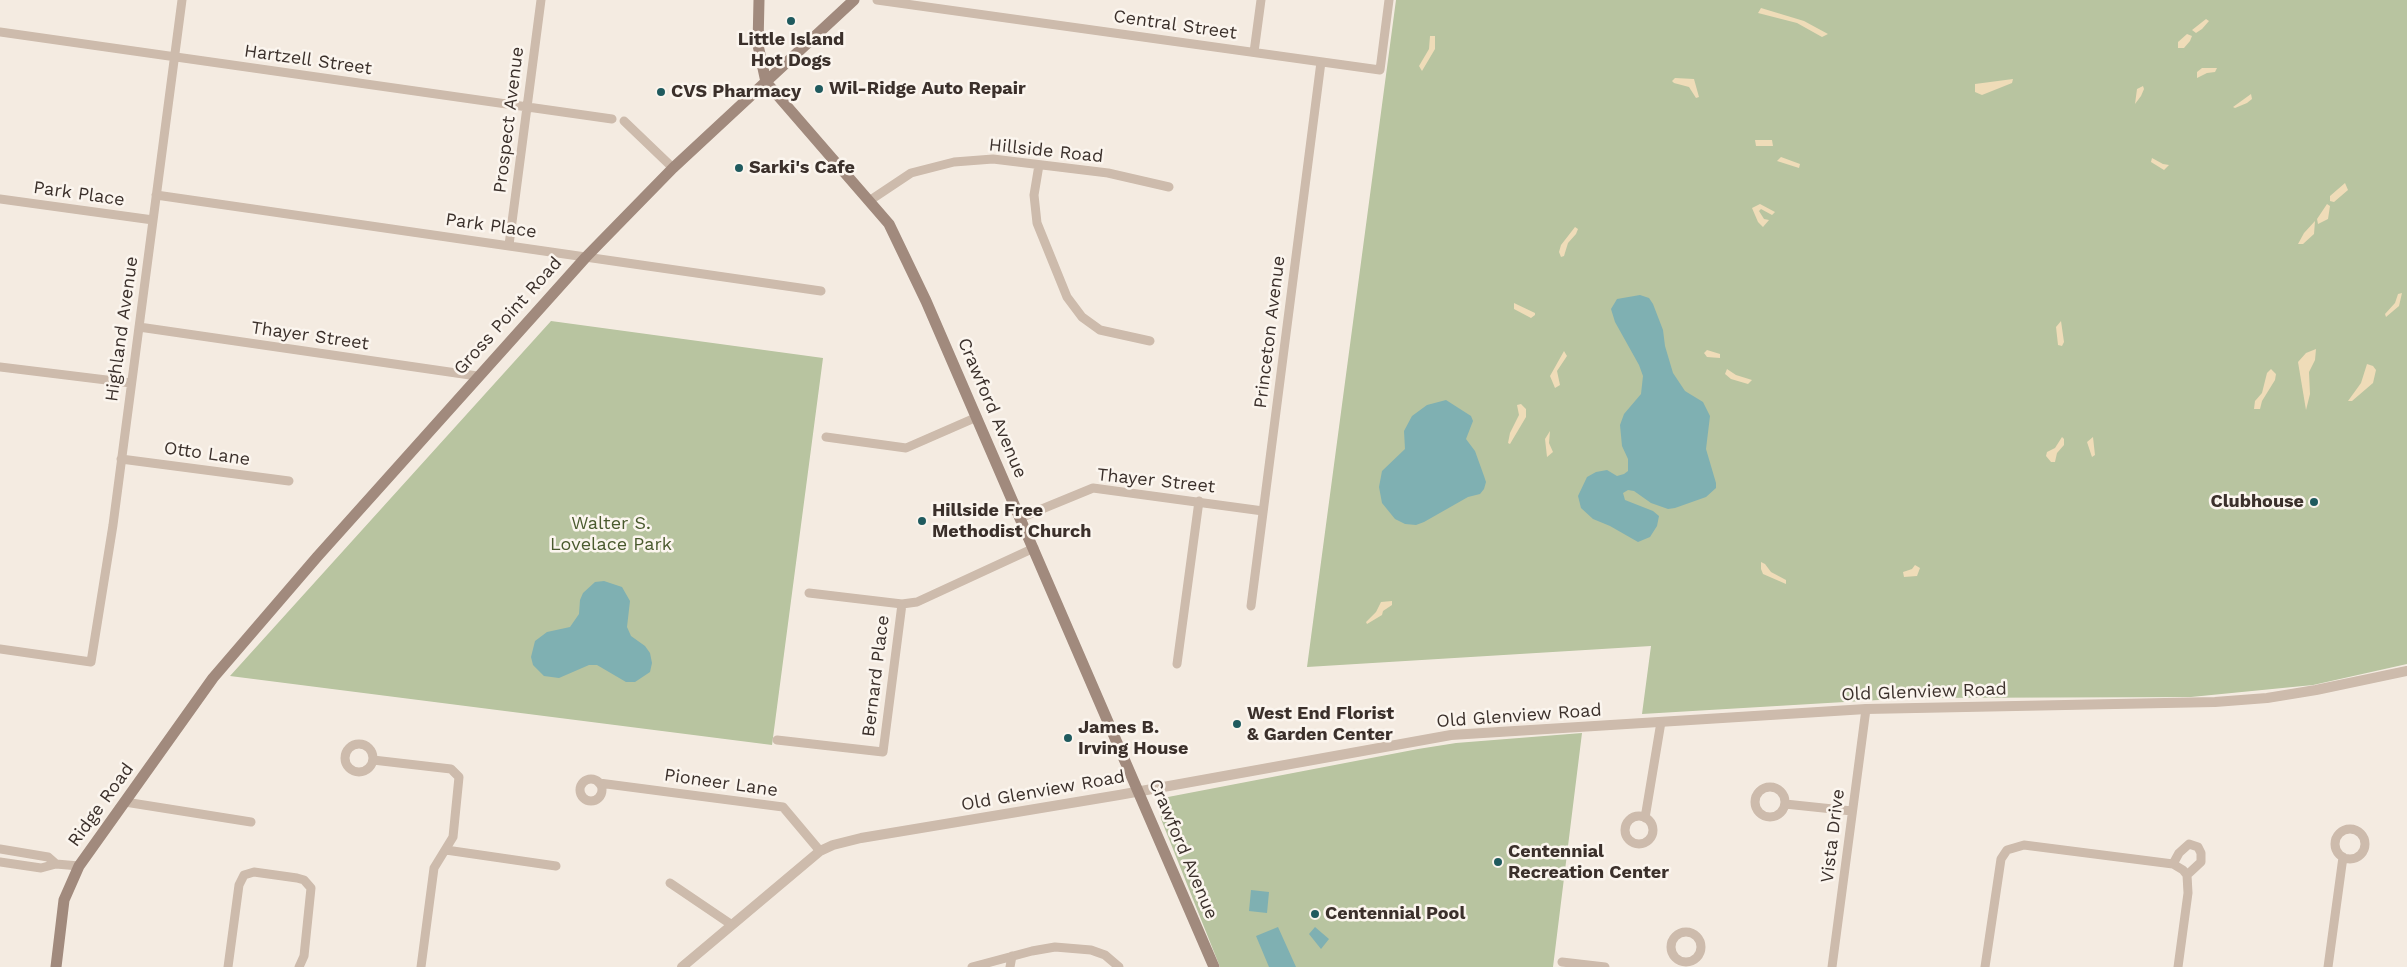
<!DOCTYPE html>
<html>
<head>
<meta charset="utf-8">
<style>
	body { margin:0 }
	canvas { display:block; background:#f4ebe1 }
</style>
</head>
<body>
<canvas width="2407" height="967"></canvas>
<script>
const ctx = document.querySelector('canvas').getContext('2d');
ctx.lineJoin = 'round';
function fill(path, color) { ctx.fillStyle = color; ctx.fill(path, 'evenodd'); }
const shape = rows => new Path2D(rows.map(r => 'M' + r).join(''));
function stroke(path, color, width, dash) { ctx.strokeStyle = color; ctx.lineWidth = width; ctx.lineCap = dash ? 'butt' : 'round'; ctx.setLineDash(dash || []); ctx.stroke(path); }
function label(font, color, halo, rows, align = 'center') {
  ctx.font = font + ' "Work Sans",sans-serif'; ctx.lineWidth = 5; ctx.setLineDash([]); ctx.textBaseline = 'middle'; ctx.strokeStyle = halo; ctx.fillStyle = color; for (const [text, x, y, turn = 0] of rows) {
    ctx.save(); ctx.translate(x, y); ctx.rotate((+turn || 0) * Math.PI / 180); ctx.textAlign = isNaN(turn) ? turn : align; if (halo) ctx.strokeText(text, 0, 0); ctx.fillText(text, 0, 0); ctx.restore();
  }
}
const green = shape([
	[1396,0,2407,0,2407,664,2313,685,2191,697,1912,698,1642,714,1651,646,1307,667],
	[551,321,823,358,772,745,230,676],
	[1582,733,1553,967,1220,967,1161,819,1160,806,1168,797,1418,749,1456,743]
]);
const sand = shape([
	[1761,8,1804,21,1828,34,1822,37,1797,23,1758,13],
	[2206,19,2209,21,2202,29,2196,33,2192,30],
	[2187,34,2192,36,2190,41,2184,48,2178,48,2178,42],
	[1430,36,1435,36,1435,49,1422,71,1419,66,1429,49],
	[2202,68,2217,68,2215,72,2207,73,2197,78,2197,72],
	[1675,78,1694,79,1699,97,1696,98,1689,87,1674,83,1672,81],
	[2013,79,2012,83,1982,95,1975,92,1975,84],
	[2143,86,2144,89,2141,96,2135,104,2137,89],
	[2251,94,2252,99,2247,103,2235,108,2233,107],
	[1755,140,1772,140,1773,146,1756,146],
	[1781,157,1800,164,1799,168,1777,161],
	[2152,158,2163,164,2169,165,2164,170,2151,162],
	[2345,183,2348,190,2334,202,2330,201,2330,196],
	[1760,204,1775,212,1772,215,1761,209,1759,211,1764,219,1769,220,1763,227,1758,222,1752,208],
	[2327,204,2330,206,2328,219,2318,224,2317,219],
	[2315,221,2314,234,2303,244,2298,244,2304,233],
	[1575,227,1578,229,1576,234,1568,243,1564,256,1561,257,1559,252,1561,245],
	[2402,293,2399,306,2386,317,2385,314,2395,303,2398,294],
	[1514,303,1535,313,1535,315,1531,318,1514,309],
	[2061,321,2064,342,2062,346,2058,345,2056,327],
	[2316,349,2315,360,2309,372,2310,394,2306,410,2298,362,2306,353],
	[1707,350,1720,354,1720,358,1707,357,1704,353],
	[1564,351,1567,356,1557,371,1560,385,1555,388,1550,376],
	[2367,364,2373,366,2376,370,2373,383,2352,401,2348,401,2361,383],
	[1727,369,1736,375,1752,380,1748,384,1731,379,1725,374],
	[2271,369,2276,374,2275,380,2262,401,2260,409,2254,409,2255,401,2262,393,2267,373],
	[1521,404,1526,409,1526,417,1510,444,1508,443,1510,433,1519,415,1517,405],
	[1550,431,1549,443,1553,452,1547,457,1545,439],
	[2062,437,2064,439,2064,445,2057,453,2055,462,2051,462,2046,456,2047,452,2055,448],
	[2093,437,2095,455,2092,457,2087,442],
	[1761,562,1765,564,1771,572,1786,580,1786,584,1763,574,1761,569],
	[1915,565,1920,568,1917,576,1904,577,1903,572,1912,569],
	[1392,601,1392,605,1383,611,1382,615,1367,624,1366,622,1376,612,1381,602]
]);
const water = shape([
	[1640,295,1649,298,1653,304,1663,330,1665,346,1673,373,1685,391,1703,402,1710,416,1706,449,1716,483,1716,488,1706,497,1675,508,1668,509,1651,503,1634,491,1628,490,1623,493,1625,500,1653,511,1659,516,1657,526,1650,537,1638,542,1610,526,1593,519,1581,508,1578,496,1587,477,1596,472,1607,470,1617,476,1624,474,1628,471,1628,459,1622,446,1620,425,1624,414,1641,394,1643,376,1639,365,1615,322,1611,309,1617,299],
	[1446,400,1471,416,1473,421,1466,439,1475,451,1484,476,1486,482,1484,489,1480,494,1468,497,1424,522,1416,525,1405,524,1395,519,1382,503,1379,487,1382,471,1405,449,1404,431,1412,416,1427,405],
	[604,581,622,587,630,601,627,627,631,636,645,646,650,653,652,663,650,672,635,682,626,682,597,665,589,665,559,678,544,676,533,665,531,657,535,641,547,632,570,627,579,614,580,600,583,593,595,582],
	[1251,890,1269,892,1267,913,1249,911],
	[1278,927,1296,967,1269,967,1256,936],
	[1315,927,1329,939,1321,949,1309,934]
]);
const minor = shape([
	[877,0,1380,70,1389,0],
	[0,32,612,119],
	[1254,52,1261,0],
	[624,121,673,168],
	[1039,165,1034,195,1037,223,1067,297,1082,317,1100,330,1150,341],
	[156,195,821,291],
	[0,199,153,220],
	[869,201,911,173,954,162,993,159,1108,173,1169,187],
	[509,245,541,0],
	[139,327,477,376],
	[0,367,131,383],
	[826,437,906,448,977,417],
	[121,459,289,481],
	[1020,518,1093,488,1263,511],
	[809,593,902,604,917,602,1034,548],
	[1251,606,1321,62],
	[0,649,91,662,113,525,182,0],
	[1177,664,1199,501],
	[777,740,883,752,902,604],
	'345 758a14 14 0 1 1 28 0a14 14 0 1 1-28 0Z',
	[373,760,451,769,459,777,453,837,434,868,421,967],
	'580 790a11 11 0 1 1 22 0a11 11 0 1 1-22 0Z',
	[599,783,783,807,820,851],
	'1755 802a15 15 0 1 1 30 0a15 15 0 1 1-30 0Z',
	[125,802,251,822],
	[1785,804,1852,811],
	'1625 830a14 14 0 1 1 28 0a14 14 0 1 1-28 0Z',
	[1645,818,1661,722],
	'2335 844a15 15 0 1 1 30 0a15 15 0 1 1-30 0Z',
	[0,849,48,857,56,864],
	[446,850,556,866],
	[0,862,41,868,56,864,79,866],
	[2173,864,2179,853,2189,844,2198,847,2201,853,2201,862,2187,875],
	[670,883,732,925],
	'1671 947a15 15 0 1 1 30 0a15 15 0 1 1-30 0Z',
	[1562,962,1605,967],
	[228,967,239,885,244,875,254,872,297,878,304,880,311,888,304,956,299,967],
	[972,967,1032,951,1055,947,1091,950,1105,955,1119,967],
	[1010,967,1012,956],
	[1832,967,1866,709],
	[1985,967,2001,859,2007,850,2024,845,2173,864,2183,870,2187,875,2188,893,2178,967],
	[2328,967,2343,857]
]);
const tertiary = shape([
	[682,967,820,851,833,845,861,838,1119,795,1451,735,1866,709,2215,702,2267,698,2316,690,2407,671]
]);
const secondary = shape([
	[759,0,758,45,766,82,889,224,926,301,1214,967],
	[56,967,64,900,79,866,213,678,317,557,586,257,673,168,854,0]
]);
const markers = [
	[791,21,5,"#1f5a5e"],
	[819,89,5,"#1f5a5e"],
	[661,92,5,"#1f5a5e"],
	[739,168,5,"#1f5a5e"],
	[2314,502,5,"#1f5a5e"],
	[922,521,5,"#1f5a5e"],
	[1237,724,5,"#1f5a5e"],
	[1068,738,5,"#1f5a5e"],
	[1498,862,5,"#1f5a5e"],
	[1315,914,5,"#1f5a5e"]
];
const streetNames = [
	["Central Street",1175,25,8],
	["Hartzell Street",308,60,8],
	["Prospect Avenue",509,120,-83],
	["Hillside Road",1046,151,6],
	["Park Place",79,194,8],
	["Park Place",491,226,8],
	["Gross Point Road",508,316,-48],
	["Highland Avenue",122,329,-82],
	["Princeton Avenue",1270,332,-83],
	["Thayer Street",310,336,8],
	["Crawford Avenue",992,408,67],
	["Otto Lane",207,454,8],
	["Thayer Street",1156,481,6],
	["Bernard Place",876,676,-83],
	["Old Glenview Road",1924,692,-2],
	["Old Glenview Road",1519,716,-4],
	["Pioneer Lane",721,783,8],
	["Old Glenview Road",1043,791,-10],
	["Ridge Road",101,805,-54],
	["Vista Drive",1833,836,-83],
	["Crawford Avenue",1183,849,67]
];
const poiNames = [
	["Little Island",791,40,"center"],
	["Hot Dogs",791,61,"center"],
	["Wil-Ridge Auto Repair",829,89],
	["CVS Pharmacy",671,92],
	["Sarki's Cafe",749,168],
	["Clubhouse",2304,502,"right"],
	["Hillside Free",932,511],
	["Methodist Church",932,532],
	["West End Florist",1247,714],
	["& Garden Center",1247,735],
	["James B.",1078,728],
	["Irving House",1078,749],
	["Centennial",1508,852],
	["Recreation Center",1508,873],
	["Centennial Pool",1325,914]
];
const parkNames = [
	["Walter S.",611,524],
	["Lovelace Park",611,545]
];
fill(green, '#b8c4a0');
fill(sand, '#efdcb8');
fill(water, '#7fb0b2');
stroke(minor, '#cdbbac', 9);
stroke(tertiary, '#cdbbac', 10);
stroke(secondary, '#a18a7d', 11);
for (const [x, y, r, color] of markers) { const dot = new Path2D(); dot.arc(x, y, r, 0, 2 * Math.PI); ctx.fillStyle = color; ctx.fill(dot); stroke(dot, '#fbf5ee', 2); }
label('18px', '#3b302b', '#fbf5ee', streetNames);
label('bold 18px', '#3b302b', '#fbf5ee', poiNames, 'left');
label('18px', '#4a5a2e', '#fbf5ee', parkNames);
</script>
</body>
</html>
